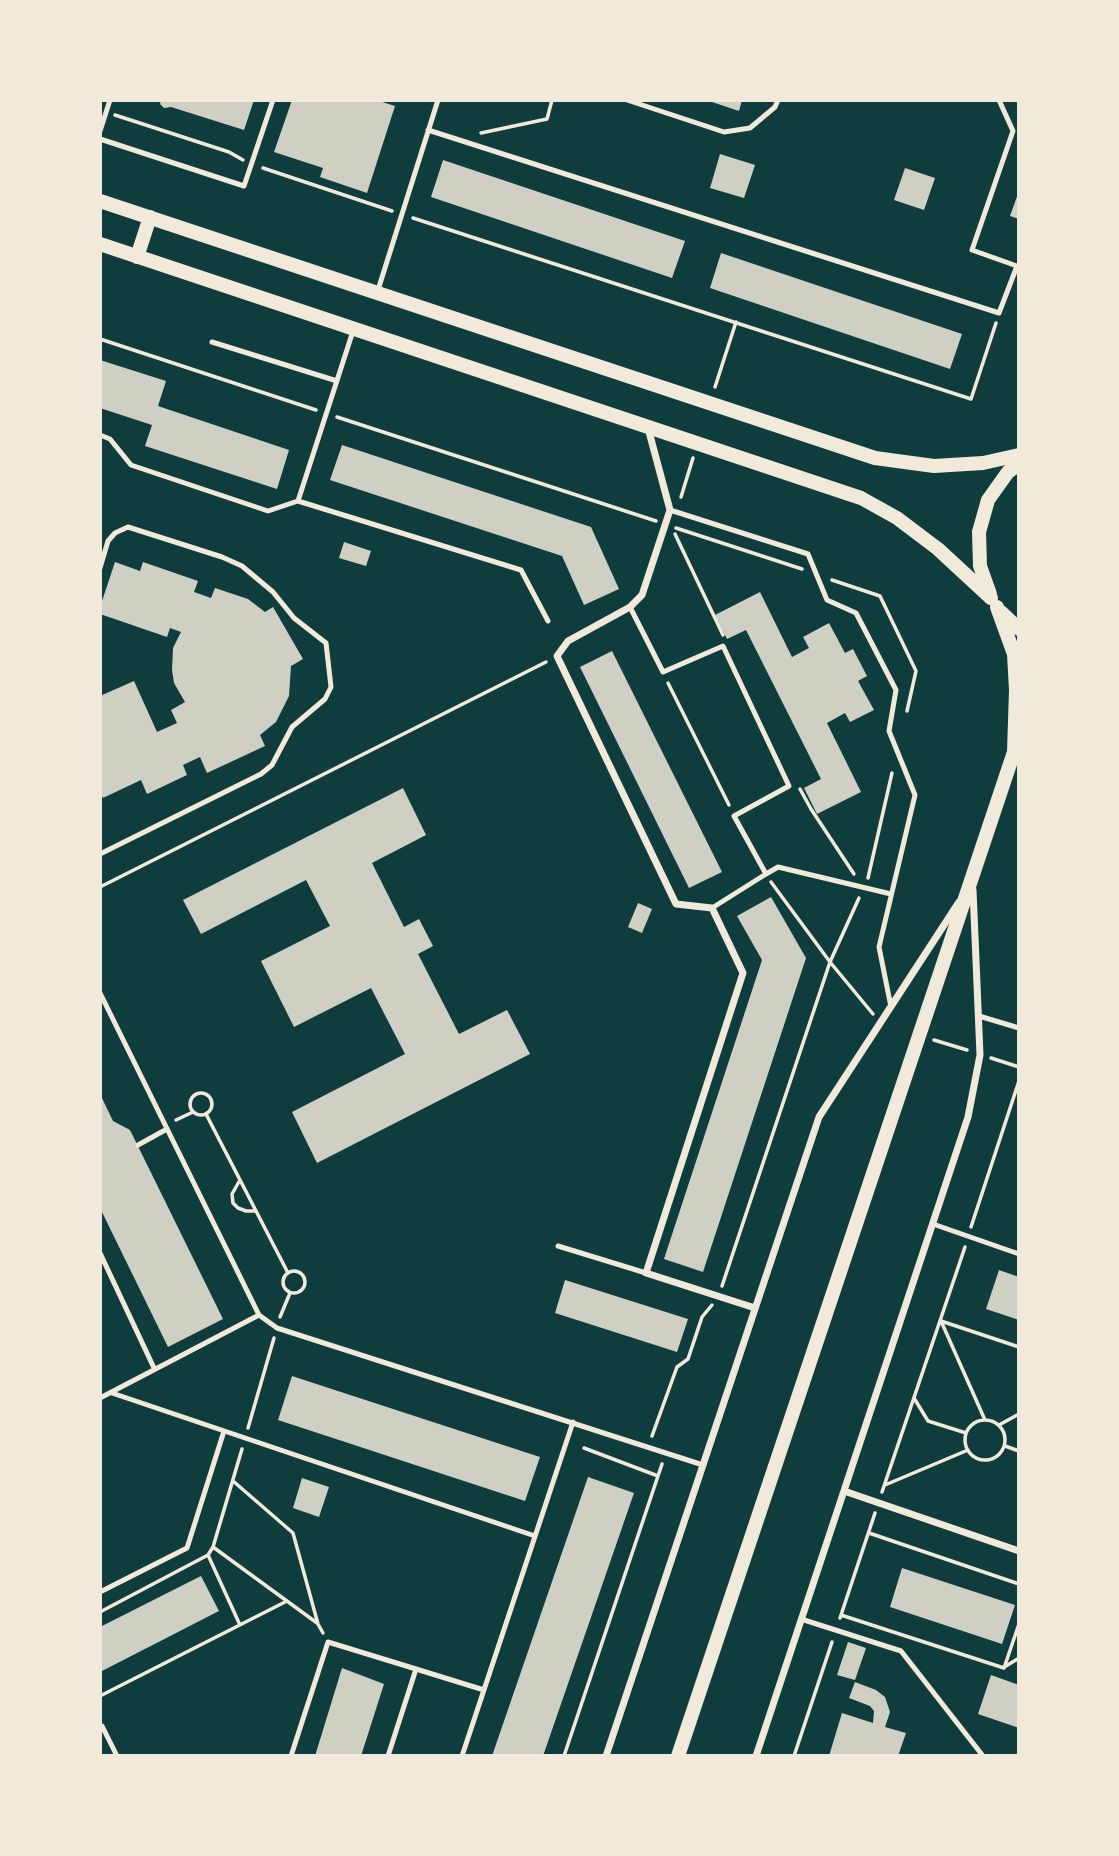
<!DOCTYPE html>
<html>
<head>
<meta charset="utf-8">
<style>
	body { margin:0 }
	#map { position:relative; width:1119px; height:1856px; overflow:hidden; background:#0f3d3e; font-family:Inter,sans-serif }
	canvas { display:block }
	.frame { position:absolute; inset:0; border:102px solid #f1e9da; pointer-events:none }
</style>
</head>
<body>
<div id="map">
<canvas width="1119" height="1856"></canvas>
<div class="frame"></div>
</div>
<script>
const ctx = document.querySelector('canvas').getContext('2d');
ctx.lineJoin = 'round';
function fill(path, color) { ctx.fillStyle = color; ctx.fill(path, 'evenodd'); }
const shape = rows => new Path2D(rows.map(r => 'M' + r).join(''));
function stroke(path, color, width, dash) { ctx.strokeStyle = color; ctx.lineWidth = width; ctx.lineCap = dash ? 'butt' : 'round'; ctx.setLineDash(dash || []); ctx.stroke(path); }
const building = shape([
	[161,100,254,100,244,130,171,107,164,108,160,104],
	[292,100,376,100,395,106,367,193,320,177,323,168,274,152],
	[706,100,742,100,739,111],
	[720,154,755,165,744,198,710,188],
	[443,160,685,241,672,278,431,197],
	[905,168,935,178,924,210,894,200],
	[1019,191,1019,219,1010,216],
	[721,253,962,334,950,369,710,288],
	[100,360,166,381,158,406,289,450,277,489,145,446,152,425,100,408],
	[342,445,591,527,619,589,584,605,562,556,330,480],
	[344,542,371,551,366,566,339,558],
	[115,562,140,571,143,562,198,581,194,592,211,598,215,588,248,599,265,612,273,607,303,659,291,666,289,696,276,722,260,735,265,746,207,773,200,757,183,765,187,775,147,794,141,780,103,798,100,791,100,696,134,681,157,732,177,723,171,710,185,702,174,683,172,670,173,648,181,632,170,628,167,637,100,614,100,607],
	[760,592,792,657,809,648,803,637,829,623,845,653,853,649,867,676,858,681,874,710,850,722,845,713,827,723,861,792,817,814,804,788,821,779,746,630,727,639,715,615],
	[612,651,722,872,689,888,580,667],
	[403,788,426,835,372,863,404,927,419,919,433,946,418,954,459,1034,507,1010,530,1054,317,1163,292,1112,405,1054,371,988,294,1027,261,961,330,926,306,880,201,934,183,900],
	[771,897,806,958,703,1272,664,1259,762,960,737,916],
	[638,903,652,909,642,933,628,927],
	[100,1094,113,1121,130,1130,223,1319,168,1347,100,1208],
	[999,1270,1019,1277,1019,1320,986,1309],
	[565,1280,688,1319,677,1352,555,1313],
	[292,1376,540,1457,525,1501,278,1420],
	[588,1477,634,1493,543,1756,492,1756],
	[302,1478,329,1487,319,1517,293,1508],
	[902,1568,1015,1605,1002,1644,890,1607],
	[201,1576,219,1611,100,1672,100,1627],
	[848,1642,866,1648,855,1680,837,1675],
	[342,1668,384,1684,361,1756,315,1756],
	[991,1675,1019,1685,1019,1728,978,1714],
	[855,1682,876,1690,885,1697,890,1712,885,1727,906,1733,898,1756,829,1756,842,1713,873,1723,874,1711,870,1706,849,1698]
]);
const path = shape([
	[115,115,229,152,243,160],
	[481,133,547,119,552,100],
	[263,168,392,211],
	[413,218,971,399,996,323],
	[100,339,316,410],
	[715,387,736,322],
	[337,417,656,521],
	[681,497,693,458],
	[676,528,802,569],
	[675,534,723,635],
	[832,580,880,596,916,671,907,711],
	[668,683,729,805],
	[800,789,811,809,854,874],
	[868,878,892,773],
	[771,882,830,962,873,1014],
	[100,887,546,662],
	[934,1040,967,1050],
	[991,1058,1019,1067],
	'190 1104a11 11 0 1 1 22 0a11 11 0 1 1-22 0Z',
	[206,1114,288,1273],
	[176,1120,193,1112],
	[240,1180,232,1194,233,1203,238,1208,246,1211,256,1211],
	[971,1227,1019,1081],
	'283 1282a11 11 0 1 1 22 0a11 11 0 1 1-22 0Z',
	[722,1286,830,962,859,898],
	[280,1317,290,1293],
	[914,1398,928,1421,966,1433],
	[985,1420,941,1321,1019,1347],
	'965 1440a20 20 0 1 1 40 0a20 20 0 1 1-40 0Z',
	[999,1425,1019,1414],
	[248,1428,274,1338],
	[652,1436,677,1367,688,1359,702,1317,712,1305],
	[1005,1446,1019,1451],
	[584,1448,658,1476,662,1464],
	[233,1481,293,1533,318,1624,323,1633],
	[885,1485,968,1450],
	[882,1492,965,1247],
	[869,1533,1019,1584],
	[213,1547,317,1623],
	[208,1555,240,1625],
	[100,1612,208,1555,213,1547,242,1449],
	[841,1615,1004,1668],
	[840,1618,875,1513],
	[1006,1666,1019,1658],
	[1004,1668,1019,1624],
	[100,1696,287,1601],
	[564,1756,658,1476],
	[794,1756,832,1642]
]);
const service = shape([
	[627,100,724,132,750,128,775,107,778,100],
	[428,130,999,313,1017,266,972,250,1013,131,999,100],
	[100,131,110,100],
	[100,139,244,186,273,100],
	[378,290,438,100],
	[212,342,337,381],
	[100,435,110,439,131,465,268,511,298,501,521,570,548,621],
	[298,501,353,331],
	[670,510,808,554,827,600,856,613,896,690,889,731,915,795,879,947,891,1007],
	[100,568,108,541,115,533,128,527,222,557,242,566,273,592,294,618,326,643,331,687,325,699,292,727,272,765,261,774,100,854],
	[630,607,663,672,723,646,789,786,734,816,766,874,778,867,891,894],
	[712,908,766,874],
	[100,993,259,1315,277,1328,703,1465],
	[979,1016,1019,1028],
	[138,1145,167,1129],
	[933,1224,1019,1254],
	[558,1246,646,1273],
	[100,1253,154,1368],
	[112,1393,535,1536],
	[100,1398,259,1315],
	[100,1592,187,1548,224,1431],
	[801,1619,901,1651,983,1756],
	[416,1669,484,1690],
	[100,1727,102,1726,117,1756],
	[291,1756,328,1642,416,1669,388,1756],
	[462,1756,573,1422]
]);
const minor = shape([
	[648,428,670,510,642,595,630,607,568,641,557,656,676,904,712,908,743,973,646,1273,755,1308],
	[844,1491,1019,1551],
	[606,1756,819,1117,959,902],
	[756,1756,968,1117,980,1055,973,890]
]);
const secondary = shape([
	[100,201,875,458,934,466,983,463,1019,455],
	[100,244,861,498,897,518,938,549,991,598],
	[137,257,150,217],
	[990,594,980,566,979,532,988,500,1008,472,1019,464],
	[1001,612,1019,629],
	[678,1756,1014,752,1016,690,1014,654,997,607]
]);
fill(building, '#cfcfc3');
stroke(path, '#f1e9da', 3.5);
stroke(service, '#f1e9da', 5);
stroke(minor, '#f1e9da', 7);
stroke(secondary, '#f1e9da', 14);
</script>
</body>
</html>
